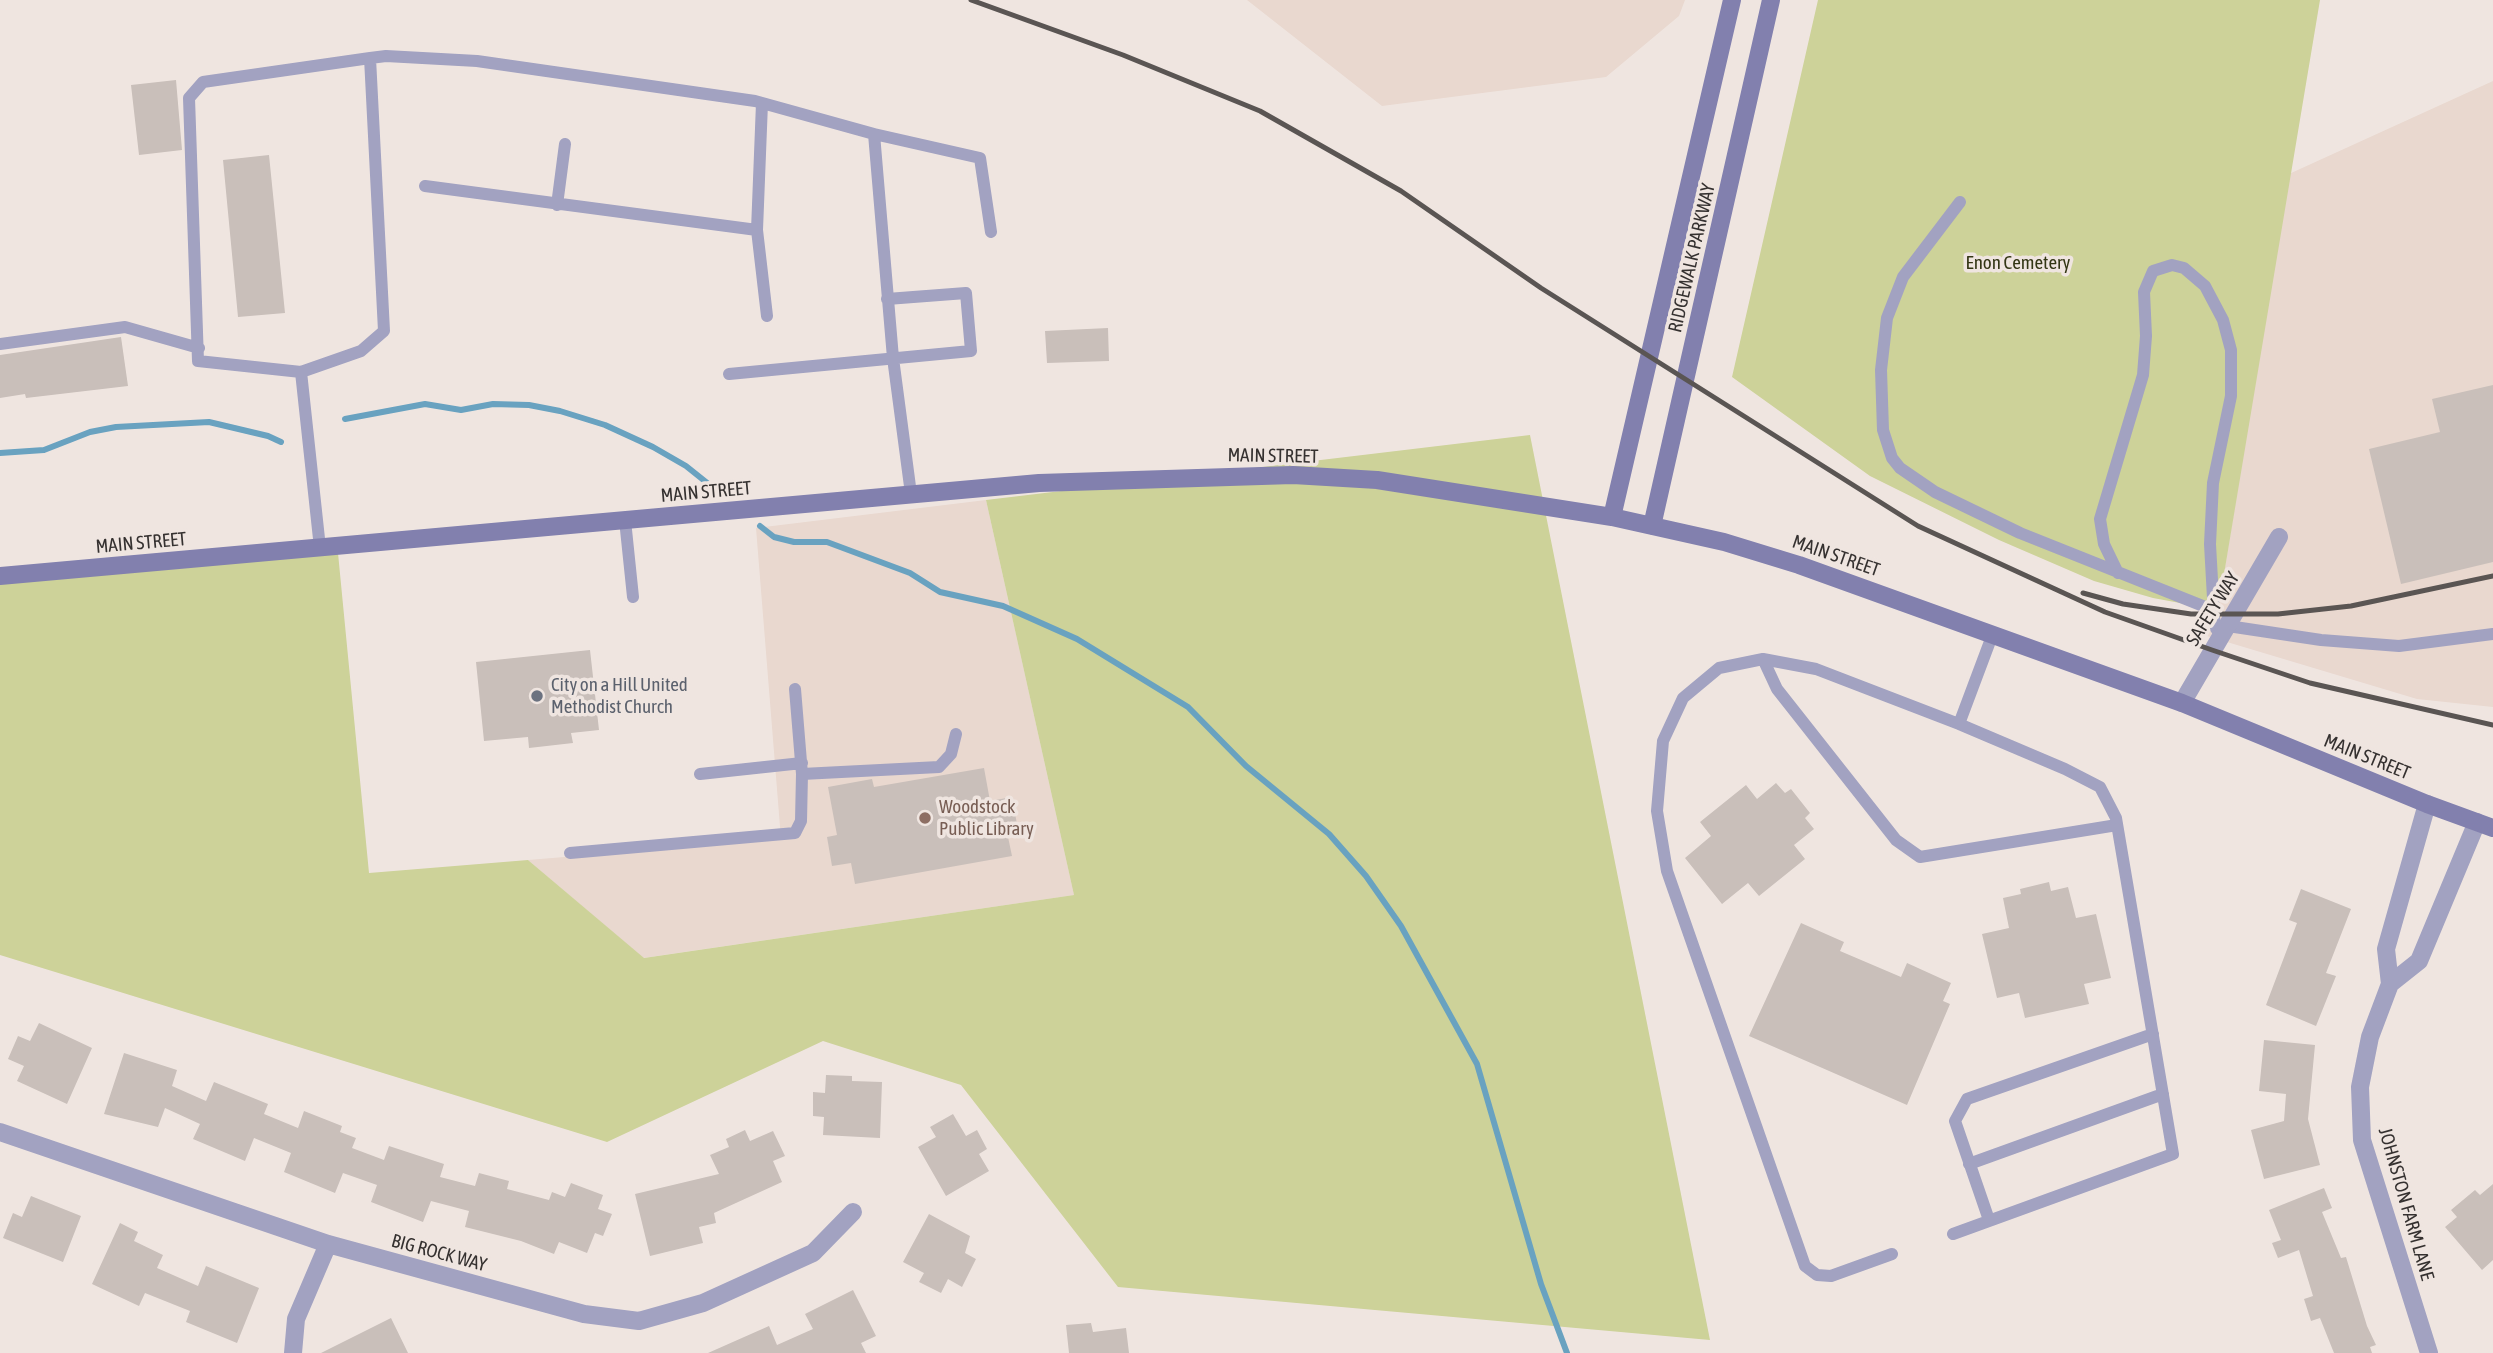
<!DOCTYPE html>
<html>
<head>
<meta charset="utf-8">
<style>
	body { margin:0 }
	canvas { display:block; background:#efe5e0 }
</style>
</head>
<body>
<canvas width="2493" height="1353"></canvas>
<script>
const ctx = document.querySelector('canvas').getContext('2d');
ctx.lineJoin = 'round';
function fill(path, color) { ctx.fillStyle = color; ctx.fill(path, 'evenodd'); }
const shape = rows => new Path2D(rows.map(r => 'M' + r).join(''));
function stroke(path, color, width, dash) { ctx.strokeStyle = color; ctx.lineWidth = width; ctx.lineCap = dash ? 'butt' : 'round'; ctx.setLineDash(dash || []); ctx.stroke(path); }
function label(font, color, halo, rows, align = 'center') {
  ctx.font = font + ' "Asap Condensed",sans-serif'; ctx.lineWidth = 7; ctx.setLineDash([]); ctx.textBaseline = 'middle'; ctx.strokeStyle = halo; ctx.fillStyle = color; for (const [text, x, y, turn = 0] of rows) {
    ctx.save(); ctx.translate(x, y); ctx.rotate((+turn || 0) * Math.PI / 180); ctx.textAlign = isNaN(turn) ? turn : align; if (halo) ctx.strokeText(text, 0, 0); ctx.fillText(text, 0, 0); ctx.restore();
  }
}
const built = shape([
	[1247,0,1685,0,1679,16,1606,77,1382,106],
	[2493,81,2493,707,2417,699,2197,633,2218,610,2289,174],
	[986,500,1074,895,643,958,528,860,781,839,756,528]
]);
const green = shape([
	[1818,0,2320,0,2218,610,2153,598,2094,581,1999,540,1870,476,1732,377],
	[1530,435,1710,1340,1118,1287,961,1085,823,1041,607,1142,0,955,0,584,338,553,369,873,528,860,644,958,1074,895,986,500]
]);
const stream = shape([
	[345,419,425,404,461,410,493,404,529,405,560,411,605,425,653,447,686,466,721,494],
	[0,453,44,450,90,432,116,427,209,422,268,436,281,442],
	[760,526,774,537,794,542,827,542,910,573,940,592,1003,606,1077,639,1188,707,1246,766,1329,834,1366,876,1401,926,1477,1064,1541,1284,1567,1353]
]);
const building = shape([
	[176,80,182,150,139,155,131,85],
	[269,155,285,313,238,317,223,160],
	[1108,328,1109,361,1047,363,1045,331],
	[121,337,128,386,26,398,25,394,0,398,0,355],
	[2493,385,2493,562,2401,584,2369,449,2440,432,2432,399],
	[590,650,599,730,571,733,573,743,529,748,528,737,484,741,476,662],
	[984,768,990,801,1012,797,1019,835,1008,837,1012,856,855,884,851,863,832,866,827,837,837,835,828,787,872,779,874,787],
	[1776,783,1785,793,1791,789,1810,813,1805,818,1814,829,1794,845,1805,859,1759,896,1748,883,1722,904,1685,858,1711,836,1700,822,1746,785,1757,799],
	[2049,882,2051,891,2068,887,2076,918,2096,914,2111,978,2084,984,2089,1004,2025,1018,2019,993,1997,998,1982,934,2009,928,2003,898,2021,894,2020,889],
	[2301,889,2351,909,2326,973,2336,976,2316,1026,2266,1005,2297,923,2289,920],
	[1801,923,1844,942,1840,951,1901,977,1907,963,1951,983,1943,1001,1950,1004,1907,1105,1749,1036],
	[39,1023,92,1048,67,1104,17,1081,24,1066,8,1059,18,1036,30,1041],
	[2264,1040,2315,1045,2308,1119,2320,1165,2264,1179,2251,1130,2284,1121,2286,1094,2259,1091],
	[124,1053,177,1070,172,1086,206,1101,214,1082,268,1104,264,1114,298,1128,304,1111,342,1126,340,1132,356,1138,352,1148,384,1160,389,1146,444,1164,440,1177,475,1186,479,1173,509,1181,507,1189,549,1200,552,1192,565,1197,571,1183,603,1195,598,1209,612,1214,603,1236,595,1233,587,1253,559,1242,554,1254,521,1241,465,1227,469,1211,431,1201,423,1222,371,1202,377,1185,343,1173,335,1193,284,1172,291,1153,254,1138,245,1161,193,1139,200,1124,165,1108,158,1127,104,1114],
	[826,1075,852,1076,852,1081,882,1082,880,1138,823,1135,824,1117,813,1116,813,1092,825,1093],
	[953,1114,966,1136,977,1130,987,1149,979,1154,989,1171,946,1196,918,1147,936,1137,930,1127],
	[745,1130,750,1141,773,1131,785,1156,773,1161,782,1182,714,1213,716,1223,699,1227,703,1243,650,1256,635,1194,719,1174,710,1155,729,1147,726,1139],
	[2493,1184,2493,1260,2482,1270,2445,1227,2457,1217,2451,1210,2475,1190,2480,1195],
	[2324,1188,2332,1208,2322,1212,2341,1258,2346,1257,2367,1326,2376,1345,2370,1347,2372,1353,2334,1353,2320,1318,2311,1321,2304,1299,2313,1296,2299,1250,2278,1258,2272,1243,2281,1240,2269,1210],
	[31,1196,81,1216,63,1262,3,1238,13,1213,22,1217],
	[929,1214,970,1236,965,1253,976,1259,962,1287,948,1279,941,1293,919,1282,924,1273,903,1262],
	[120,1223,138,1232,134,1241,163,1255,157,1268,198,1286,206,1266,259,1288,237,1343,186,1322,190,1311,145,1293,139,1306,92,1284],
	[853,1290,876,1336,861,1343,866,1353,708,1353,769,1326,777,1345,813,1329,805,1314],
	[391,1318,408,1353,321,1353],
	[1091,1323,1093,1332,1126,1328,1129,1353,1069,1353,1066,1325]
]);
const service = shape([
	[370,58,384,331,361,351,301,372,198,361,189,98,203,82,370,58],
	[370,58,386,56,477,61,755,101,874,134],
	[425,186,757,230,762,103],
	[1960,202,1903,277,1887,318,1881,370,1883,430,1892,458,1900,468,1935,492,2020,533,2213,610],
	[557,205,565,144],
	[757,230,767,316],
	[0,344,125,327,199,348],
	[301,372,320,548],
	[729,374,971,351,966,293,887,299],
	[911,494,893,358,874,134,980,158,991,232],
	[625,520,633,597],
	[2118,573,2104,544,2100,519,2143,375,2146,336,2144,292,2153,271,2172,265,2184,268,2205,286,2223,320,2231,350,2231,396,2213,483,2210,544,2214,616,2215,627,2221,636],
	[2228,626,2321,640,2399,646,2493,634],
	[1763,659,1777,689,1896,840,1920,857,2117,825],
	[700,774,802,763],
	[802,774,939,767,951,754,956,734],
	[570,853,795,833,801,821,802,774,795,689],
	[1969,1164,2163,1094],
	[1989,1220,1955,1121,1967,1099,2153,1034],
	[1953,1234,2173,1154,2116,818,2100,787,2065,769,1959,724,1992,636],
	[1892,1254,1831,1276,1817,1275,1805,1266,1667,871,1657,811,1663,741,1683,698,1719,668,1763,659,1816,669,1959,724]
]);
const minor = shape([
	[2182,703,2279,537],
	[2390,984,2386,949,2427,804],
	[0,1132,328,1244,584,1314,639,1321,703,1303,813,1253,853,1212],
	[293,1353,296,1319,328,1244],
	[2429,1353,2362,1140,2360,1087,2370,1037,2390,984,2419,961,2477,822]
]);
const secondary = shape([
	[1612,517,1732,0],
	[1652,526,1771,0],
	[0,576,1039,483,1293,475,1377,480,1612,517,1724,542,1799,565,2182,703,2427,804,2493,828]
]);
const rail = shape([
	[971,0,1123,55,1260,111,1401,191,1541,288,1918,526,2105,612,2212,650,2310,683,2493,725],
	[2083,593,2123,604,2191,614,2278,614,2351,606,2493,576]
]);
const markers = [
	[537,696,7,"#6b7280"],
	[925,818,7,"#8d6e63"]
];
const streetNames = [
	["RIDGEWALK PARKWAY",1692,258,-77],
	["MAIN STREET",1273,456,1],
	["MAIN STREET",706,492,-5],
	["MAIN STREET",141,543,-5],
	["MAIN STREET",1836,556,19],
	["SAFETY WAY",2213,609,-58],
	["MAIN STREET",2367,757,22],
	["JOHNSTON FARM LANE",2406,1204,74],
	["BIG ROCK WAY",439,1253,15]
];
const parkNames = [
	["Enon Cemetery",2018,263]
];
const worshipNames = [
	["City on a Hill United",551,685],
	["Methodist Church",551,707]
];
const educationNames = [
	["Woodstock",939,807],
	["Public Library",939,829]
];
fill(built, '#e9d8cf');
fill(green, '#cdd299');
stroke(stream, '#69a2c0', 6);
fill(building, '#c9bfba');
stroke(service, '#a2a2c1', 12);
stroke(minor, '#a2a2c1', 18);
stroke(secondary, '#8280ae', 18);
stroke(rail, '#5a5553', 5);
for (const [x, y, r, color] of markers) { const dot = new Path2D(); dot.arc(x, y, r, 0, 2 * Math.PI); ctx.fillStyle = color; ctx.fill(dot); stroke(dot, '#efe5e0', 2.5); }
label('19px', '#353130', '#efe5e0', streetNames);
label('19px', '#333614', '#efe5e0', parkNames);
label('19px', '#5b616d', '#efe5e0', worshipNames, 'left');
label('19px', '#785e54', '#efe5e0', educationNames, 'left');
</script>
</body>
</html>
